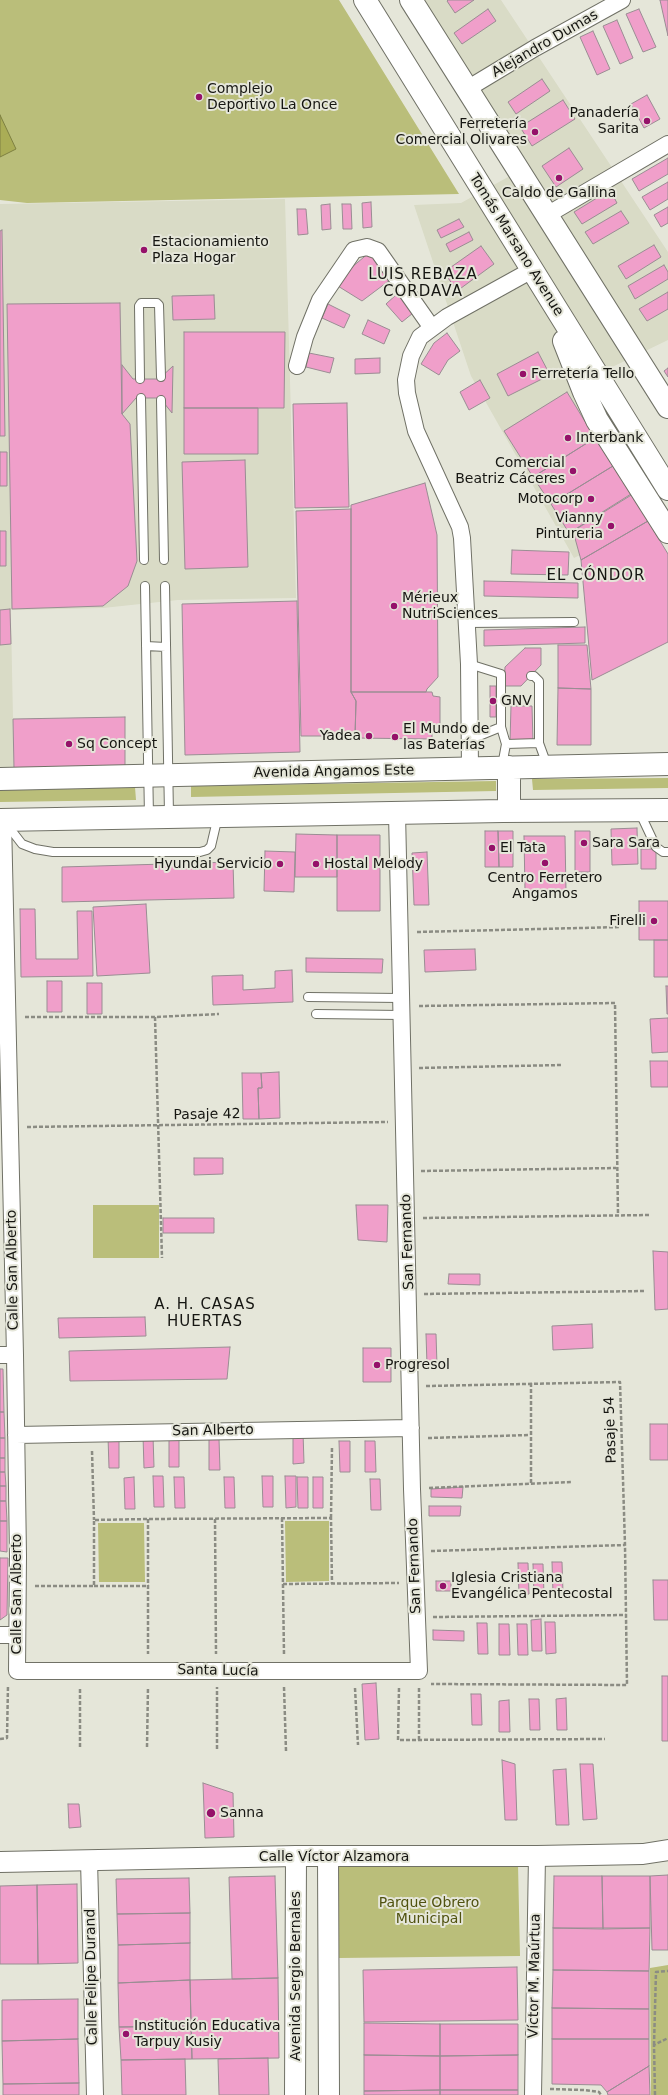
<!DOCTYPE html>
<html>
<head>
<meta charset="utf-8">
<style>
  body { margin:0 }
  canvas { display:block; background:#e5e6d9 }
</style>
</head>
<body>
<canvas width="668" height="2095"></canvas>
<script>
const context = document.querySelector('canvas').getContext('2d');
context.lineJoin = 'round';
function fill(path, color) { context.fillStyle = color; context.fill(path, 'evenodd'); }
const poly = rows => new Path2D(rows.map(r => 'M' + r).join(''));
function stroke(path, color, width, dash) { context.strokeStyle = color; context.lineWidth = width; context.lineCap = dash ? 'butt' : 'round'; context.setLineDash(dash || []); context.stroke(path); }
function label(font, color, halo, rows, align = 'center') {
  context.font = font + ' "DejaVu Sans",sans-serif'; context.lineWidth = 4; context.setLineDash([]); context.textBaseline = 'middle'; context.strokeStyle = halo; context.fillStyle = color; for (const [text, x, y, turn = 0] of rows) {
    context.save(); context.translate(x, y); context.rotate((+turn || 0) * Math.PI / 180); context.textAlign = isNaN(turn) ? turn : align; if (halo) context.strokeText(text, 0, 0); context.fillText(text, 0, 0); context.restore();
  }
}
fill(poly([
  [423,0,501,0,668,252,668,340,573,386,654,519,574,558,471,376,414,205,461,203,528,166],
  [285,199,296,598,178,600,103,608,11,610,9,519,14,769,0,769,0,204]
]), '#d9dbc6');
fill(poly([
  [0,0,339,0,459,194,27,203,0,200],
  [668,778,668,788,533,790,532,779],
  [496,781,496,791,191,797,191,786],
  [135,787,136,800,0,802,0,790],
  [93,1205,159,1205,159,1258,93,1258],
  [285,1521,329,1521,329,1581,286,1582],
  [98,1523,144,1523,145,1582,99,1582],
  [518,1864,520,1956,339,1958,338,1867],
  [668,1965,668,2095,651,2095,650,1968]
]), '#babe7a');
const water = poly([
  [0,115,16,149,0,157,0,115]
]);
fill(water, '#aaad56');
stroke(water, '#7e8042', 1);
const building = poly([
  [448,0,474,0,455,13,447,1,448,0],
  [660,0,668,0,668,36,660,0],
  [488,9,496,21,462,44,454,33,488,9],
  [639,9,656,47,643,52,626,14,639,9],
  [617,20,633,58,620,64,603,26,617,20],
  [593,31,610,69,597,75,580,37,593,31],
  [542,79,550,91,516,114,508,102,542,79],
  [647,95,660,119,644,128,631,104,647,95],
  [563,100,575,119,532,146,520,127,563,100],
  [569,148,583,169,556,187,542,166,569,148],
  [668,158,668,174,639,191,632,179,668,158],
  [668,182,668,199,650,210,642,197,668,182],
  [610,190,617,203,582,224,574,212,610,190],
  [371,202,372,227,363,228,362,203,371,202],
  [330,204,331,229,322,230,321,205,330,204],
  [342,204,351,204,352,229,343,229,342,204],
  [668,207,668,223,661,227,654,215,668,207],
  [297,209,306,209,308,234,298,235,297,209],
  [621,211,629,223,593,244,585,232,621,211],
  [459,219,464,227,441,238,437,230,459,219],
  [2,230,5,436,0,436,0,231,2,230],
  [469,232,473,240,450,252,446,244,469,232],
  [654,245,661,257,626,279,618,266,654,245],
  [481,246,494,264,457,291,444,272,481,246],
  [370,252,390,280,362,301,333,283,370,252],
  [664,265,668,272,668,279,635,299,628,286,664,265],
  [668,292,668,309,647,321,639,309,668,292],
  [397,294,413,313,402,322,386,304,397,294],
  [214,295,215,319,173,320,172,296,214,295],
  [120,303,122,414,130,424,137,561,128,586,103,606,12,609,7,304,120,303],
  [328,304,350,315,344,328,322,318,328,304],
  [368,320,390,330,384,344,362,334,368,320],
  [184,332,285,332,284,408,184,408,184,332],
  [447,333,460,351,448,360,439,375,421,364,434,343,447,333],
  [538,352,550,375,508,396,497,374,538,352],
  [309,353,334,358,330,373,306,367,309,353],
  [380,358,380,373,355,374,355,359,380,358],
  [122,365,133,379,159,379,173,366,172,413,160,398,136,398,122,414,122,365],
  [668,368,668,377,664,371,668,368],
  [480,380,490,398,469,410,460,392,480,380],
  [567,392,595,438,533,477,504,431,567,392],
  [347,403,349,507,295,508,293,404,347,403],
  [184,408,258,408,258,454,184,454,184,408],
  [595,438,613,466,551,504,533,477,595,438],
  [0,452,7,452,7,486,0,486,0,452],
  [245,460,248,567,185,569,182,462,245,460],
  [613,466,631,494,569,533,551,504,613,466],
  [425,483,437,535,438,677,427,689,426,692,351,692,351,505,425,483],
  [633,494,648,521,581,560,573,531,633,494],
  [351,509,351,692,356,701,355,736,301,736,296,511,351,509],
  [648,521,668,554,668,642,592,680,581,560,648,521],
  [0,531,6,531,6,566,0,566,0,531],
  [512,550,569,552,568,575,511,574,512,550],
  [484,581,578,583,578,598,484,596,484,581],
  [297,601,300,752,185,755,182,604,297,601],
  [10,609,11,644,0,645,0,610,10,609],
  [585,627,585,643,484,646,484,630,585,627],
  [558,645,587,645,591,689,558,688,558,645],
  [525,648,541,648,541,665,521,686,504,686,505,667,525,648],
  [490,686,496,686,496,717,490,717,490,686],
  [558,688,591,689,591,745,557,745,558,688],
  [351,692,432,692,433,696,440,697,440,727,432,727,432,739,355,738,356,701,351,692],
  [511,706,532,706,533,742,510,742,511,706],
  [125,717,125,769,14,769,13,719,125,717],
  [637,828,638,864,612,865,611,829,637,828],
  [485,831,498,831,499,867,485,867,485,831],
  [498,831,513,831,513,867,499,867,498,831],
  [575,831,590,831,590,872,575,872,575,831],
  [296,834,337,835,337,877,295,877,296,834],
  [337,835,380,835,380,911,337,911,337,835],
  [524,836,565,836,566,891,525,891,524,836],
  [641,849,656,849,656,869,641,869,641,849],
  [265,851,295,852,294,892,264,891,265,851],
  [427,852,429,905,414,905,412,853,427,852],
  [233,862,234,898,62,902,62,867,233,862],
  [639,901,668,901,668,940,639,940,639,901],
  [146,904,150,973,97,976,93,907,146,904],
  [20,909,35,909,36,959,78,959,77,911,92,911,93,976,21,977,20,909],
  [654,940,668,940,668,977,654,977,654,940],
  [475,949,476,970,425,972,424,950,475,949],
  [306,958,383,959,382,973,306,972,306,958],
  [292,970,293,1002,213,1005,212,976,243,975,243,990,275,988,275,971,292,970],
  [47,981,62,981,62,1012,47,1012,47,981],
  [87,983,102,983,102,1014,87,1014,87,983],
  [666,986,668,986,668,1014,667,1014,666,986],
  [668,1018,668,1052,652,1053,650,1019,668,1018],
  [650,1061,668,1061,668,1087,651,1087,650,1061],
  [279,1072,280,1118,259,1119,258,1088,262,1088,261,1073,279,1072],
  [242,1073,261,1073,262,1088,258,1088,259,1119,243,1119,242,1073],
  [194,1158,223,1158,223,1174,194,1175,194,1158],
  [356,1205,388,1205,387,1242,358,1240,356,1205],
  [163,1218,214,1218,214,1233,163,1233,163,1218],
  [653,1251,668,1252,668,1309,655,1310,653,1251],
  [449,1274,480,1274,480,1285,448,1284,449,1274],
  [145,1317,146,1336,59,1338,58,1318,145,1317],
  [592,1324,593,1348,553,1350,552,1326,592,1324],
  [426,1334,436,1334,437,1365,427,1365,426,1334],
  [230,1347,227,1379,70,1381,69,1351,230,1347],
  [363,1348,391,1348,391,1382,363,1382,363,1348],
  [0,1369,3,1369,4,1412,0,1412,0,1369],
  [0,1412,4,1412,5,1438,0,1438,0,1412],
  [650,1424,668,1424,668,1460,650,1460,650,1424],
  [293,1432,303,1432,304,1463,293,1464,293,1432],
  [119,1436,119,1468,109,1468,108,1437,119,1436],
  [143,1436,153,1436,154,1467,144,1468,143,1436],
  [179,1436,179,1467,169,1467,169,1437,179,1436],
  [0,1438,5,1438,5,1458,0,1458,0,1438],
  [209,1439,219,1439,220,1470,209,1470,209,1439],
  [339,1441,350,1441,350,1472,340,1472,339,1441],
  [365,1441,375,1441,376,1472,365,1472,365,1441],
  [0,1458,5,1458,5,1472,0,1472,0,1458],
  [0,1472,5,1472,6,1486,0,1486,0,1472],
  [153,1476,163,1476,164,1507,154,1507,153,1476],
  [262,1476,273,1476,273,1507,263,1507,262,1476],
  [285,1476,296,1476,296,1507,286,1508,285,1476],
  [134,1477,135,1509,125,1509,124,1478,134,1477],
  [174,1477,184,1477,185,1508,175,1508,174,1477],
  [224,1477,234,1477,235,1508,225,1508,224,1477],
  [297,1477,308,1477,308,1508,298,1508,297,1477],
  [313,1477,323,1477,323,1508,313,1508,313,1477],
  [370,1479,380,1479,381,1510,371,1510,370,1479],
  [0,1486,6,1486,6,1501,0,1501,0,1486],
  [463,1487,462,1498,431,1497,431,1489,463,1487],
  [0,1501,6,1501,7,1521,0,1521,0,1501],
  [429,1506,461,1506,460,1516,429,1516,429,1506],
  [0,1521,7,1521,7,1552,0,1551,0,1521],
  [0,1558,8,1558,7,1615,0,1620,0,1558],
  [552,1562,562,1562,563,1593,553,1593,552,1562],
  [518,1563,528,1563,529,1594,519,1595,518,1563],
  [533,1564,543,1564,544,1595,534,1595,533,1564],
  [653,1580,668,1580,668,1620,654,1620,653,1580],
  [436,1581,451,1581,451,1591,436,1591,436,1581],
  [541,1619,542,1651,532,1651,531,1620,541,1619],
  [545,1622,555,1622,556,1653,546,1654,545,1622],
  [477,1623,487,1623,488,1654,478,1654,477,1623],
  [499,1624,509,1624,510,1655,499,1655,499,1624],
  [517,1624,527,1624,528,1655,518,1655,517,1624],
  [433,1630,464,1631,464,1641,433,1640,433,1630],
  [662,1676,668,1676,668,1741,662,1741,662,1676],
  [376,1683,379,1739,365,1740,362,1684,376,1683],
  [471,1694,481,1694,482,1725,472,1725,471,1694],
  [566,1698,567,1730,557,1730,556,1699,566,1698],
  [529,1699,539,1699,540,1730,530,1730,529,1699],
  [509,1700,510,1732,499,1732,499,1701,509,1700],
  [502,1760,515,1764,517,1820,505,1820,502,1760],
  [580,1764,593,1764,597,1819,583,1820,580,1764],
  [566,1769,569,1825,556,1825,553,1770,566,1769],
  [203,1783,233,1793,234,1837,205,1838,203,1783],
  [68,1804,79,1804,81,1827,69,1828,68,1804],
  [668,1875,668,1950,652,1950,650,1876,668,1875],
  [275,1876,278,1978,232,1979,229,1877,275,1876],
  [554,1876,602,1876,603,1929,553,1928,554,1876],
  [602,1876,650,1876,650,1928,603,1929,602,1876],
  [189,1878,190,1913,117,1914,116,1879,189,1878],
  [77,1884,78,1963,38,1964,37,1885,77,1884],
  [37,1885,38,1964,0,1964,0,1886,37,1885],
  [190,1913,190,1943,118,1945,117,1914,190,1913],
  [553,1928,650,1928,649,1971,553,1970,553,1928],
  [190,1943,190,1980,118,1983,118,1945,190,1943],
  [517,1967,518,2020,364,2022,363,1970,517,1967],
  [553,1970,649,1971,649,2009,552,2008,553,1970],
  [278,1978,279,2058,192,2059,190,1980,278,1978],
  [190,1980,191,2026,119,2027,118,1983,190,1980],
  [78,1999,78,2039,2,2041,2,2000,78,1999],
  [552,2008,649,2009,649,2039,552,2039,552,2008],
  [364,2023,440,2024,440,2056,364,2055,364,2023],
  [440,2024,518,2024,518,2055,440,2056,440,2024],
  [191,2026,192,2059,121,2060,119,2027,191,2026],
  [78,2039,79,2083,3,2084,2,2041,78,2039],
  [552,2039,649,2039,649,2066,607,2092,601,2085,552,2084,552,2039],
  [364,2055,440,2056,440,2090,364,2091,364,2055],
  [518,2055,518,2090,440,2090,440,2056,518,2055],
  [268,2058,269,2095,219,2095,218,2059,268,2058],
  [185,2059,186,2095,122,2095,121,2060,185,2059],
  [649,2066,650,2095,608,2095,607,2092,649,2066],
  [79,2083,79,2095,3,2095,3,2084,79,2083],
  [440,2090,518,2090,518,2095,440,2095,440,2090],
  [440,2090,440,2095,364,2095,364,2091,440,2090]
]);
fill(building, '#f09fca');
stroke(building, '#9a8d93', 1);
const service = poly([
  [140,379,139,306,141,303,157,303,159,305,161,377],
  [141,398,144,560],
  [161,400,164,560],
  [145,586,149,817],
  [165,586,169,815],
  [467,623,574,622],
  [146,646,166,647],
  [469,664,501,674,501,727,469,740],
  [531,676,534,676,539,681,539,743],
  [501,727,506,744],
  [502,766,506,744,539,743,547,765],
  [639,811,656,847,663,852,668,852],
  [5,822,22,844,35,849,53,852,200,852,207,850,211,846,218,816],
  [308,997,401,998],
  [316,1014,402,1015]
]);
const minor = poly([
  [467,89,535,48,622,0],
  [547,215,668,144],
  [297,366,305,337,320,300,354,250,367,247,378,251,432,328],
  [470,769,469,664,462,538,460,527,416,431,407,393,406,380,411,356,420,337,447,317,532,270],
  [3,820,15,1355,18,1556,17,1671,419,1671,412,1489,397,813],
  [0,1355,15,1355],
  [16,1435,411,1428],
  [0,1635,17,1635],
  [89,1860,95,2095],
  [533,2095,537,1856]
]);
const tertiary = poly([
  [328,1856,329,2095],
  [0,1862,296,1856,537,1856,643,1854,668,1850],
  [295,2095,296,1856]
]);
const primary = poly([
  [365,0,668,489],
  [411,0,668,407],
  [564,341,584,392,597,420,668,532],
  [509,767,509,810],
  [0,779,668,764],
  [0,820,503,811,668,810]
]);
stroke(service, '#707166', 10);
stroke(minor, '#707166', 18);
stroke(tertiary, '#707166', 22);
stroke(primary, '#707166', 24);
stroke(poly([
  [417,932,621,927],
  [419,1006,615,1003,618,1215],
  [25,1017,155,1017,219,1014],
  [155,1017,162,1258],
  [419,1068,562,1065],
  [27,1127,388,1122],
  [421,1171,616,1168],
  [423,1218,650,1215],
  [424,1294,644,1291],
  [531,1383,531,1484],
  [426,1386,620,1382,625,1545,627,1685,431,1684],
  [428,1438,530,1435],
  [92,1451,94,1520],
  [429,1488,571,1482],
  [282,1518,284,1654],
  [331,1518,332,1447],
  [148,1519,148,1654],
  [215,1519,216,1654],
  [431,1551,625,1545],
  [283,1584,399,1583],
  [35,1586,94,1586,94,1520,148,1519,331,1518,332,1584],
  [94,1586,149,1586],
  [433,1617,626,1615],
  [284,1687,286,1751],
  [355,1688,358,1745],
  [399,1688,398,1740,605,1739],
  [0,1739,7,1738,8,1685],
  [419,1740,419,1688],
  [80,1747,80,1688],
  [147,1747,148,1687],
  [217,1749,217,1687],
  [654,2045,656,1972,668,1971],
  [550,2089,584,2090,599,2092,601,2095],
  [655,2095,654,2045,668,2038]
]), '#8b8c83', 2.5, [4, 2]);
stroke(service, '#fff', 8);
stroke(minor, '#fff', 16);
stroke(tertiary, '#fff', 20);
stroke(primary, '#fff', 22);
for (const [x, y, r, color] of [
  [199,97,4,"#951169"],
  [647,121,4,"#951169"],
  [535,132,4,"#951169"],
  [559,178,4,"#951169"],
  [144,250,4,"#951169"],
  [523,374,4,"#951169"],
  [568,438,4,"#951169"],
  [573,471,4,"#951169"],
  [591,499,4,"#951169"],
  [611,526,4,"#951169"],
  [394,606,4,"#951169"],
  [493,701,4,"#951169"],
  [369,736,4,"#951169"],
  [395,737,4,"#951169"],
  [69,744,4,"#951169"],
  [584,843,4,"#951169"],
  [492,848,4,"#951169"],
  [545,863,4,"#951169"],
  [280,864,4,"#951169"],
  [316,864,4,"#951169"],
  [654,921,4,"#951169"],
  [377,1365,4,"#951169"],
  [443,1586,4,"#951169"],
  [211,1813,5,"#951169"],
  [126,2034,4,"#951169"]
]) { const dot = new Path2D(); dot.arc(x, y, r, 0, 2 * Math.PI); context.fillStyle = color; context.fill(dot); stroke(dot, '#e5e6d9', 1.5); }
label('14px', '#161612', '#e5e6d9', [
  ["Alejandro Dumas",545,44,-30],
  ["Tomás Marsano Avenue",516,245,58],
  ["Avenida Angamos Este",334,772,-1],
  ["Pasaje 42",207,1115,-1],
  ["San Fernando",408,1242,-92],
  ["Calle San Alberto",13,1270,-91],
  ["Pasaje 54",611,1430,-92],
  ["San Alberto",213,1431,-1],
  ["San Fernando",415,1566,-92],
  ["Calle San Alberto",17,1594,-90],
  ["Santa Lucía",218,1671,1],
  ["Calle Víctor Alzamora",334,1857],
  ["Avenida Sergio Bernales",296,1976,-90],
  ["Víctor M. Maúrtua",535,1976,-89],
  ["Calle Felipe Durand",92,1977,-91]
]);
label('14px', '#161612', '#e5e6d9', [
  ["Complejo",207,89],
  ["Deportivo La Once",207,105],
  ["Panadería",639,113,"right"],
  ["Sarita",639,129,"right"],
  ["Ferretería",527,124,"right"],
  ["Comercial Olivares",527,140,"right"],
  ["Caldo de Gallina",559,193,"center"],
  ["Estacionamiento",152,242],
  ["Plaza Hogar",152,258],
  ["Ferretería Tello",531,374],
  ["Interbank",576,438],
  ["Comercial",565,463,"right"],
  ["Beatriz Cáceres",565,479,"right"],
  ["Motocorp",583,499,"right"],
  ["Vianny",603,518,"right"],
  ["Pintureria",603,534,"right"],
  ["Mérieux",402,598],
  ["NutriSciences",402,614],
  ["GNV",501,701],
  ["El Mundo de",403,729],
  ["las Baterías",403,745],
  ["Yadea",361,736,"right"],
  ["Sq Concept",77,744],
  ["Sara Sara",592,843],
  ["El Tata",500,848],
  ["Hyundai Servicio",272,864,"right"],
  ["Hostal Melody",324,864],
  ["Centro Ferretero",545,878,"center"],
  ["Angamos",545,894,"center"],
  ["Firelli",646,921,"right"],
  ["Progresol",385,1365],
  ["Iglesia Cristiana",451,1578],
  ["Evangélica Pentecostal",451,1594],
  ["Sanna",220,1813],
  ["Institución Educativa",134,2026],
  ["Tarpuy Kusiy",134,2042]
], 'left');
label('14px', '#505210', '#e5e6d9', [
  ["Parque Obrero",429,1903],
  ["Municipal",429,1919]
]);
context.letterSpacing = '1px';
label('15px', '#161612', '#e5e6d9', [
  ["LUIS REBAZA",423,275],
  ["CORDAVA",423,292],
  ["EL CÓNDOR",596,576],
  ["A. H. CASAS",205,1305],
  ["HUERTAS",205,1322]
]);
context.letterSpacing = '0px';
</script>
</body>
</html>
